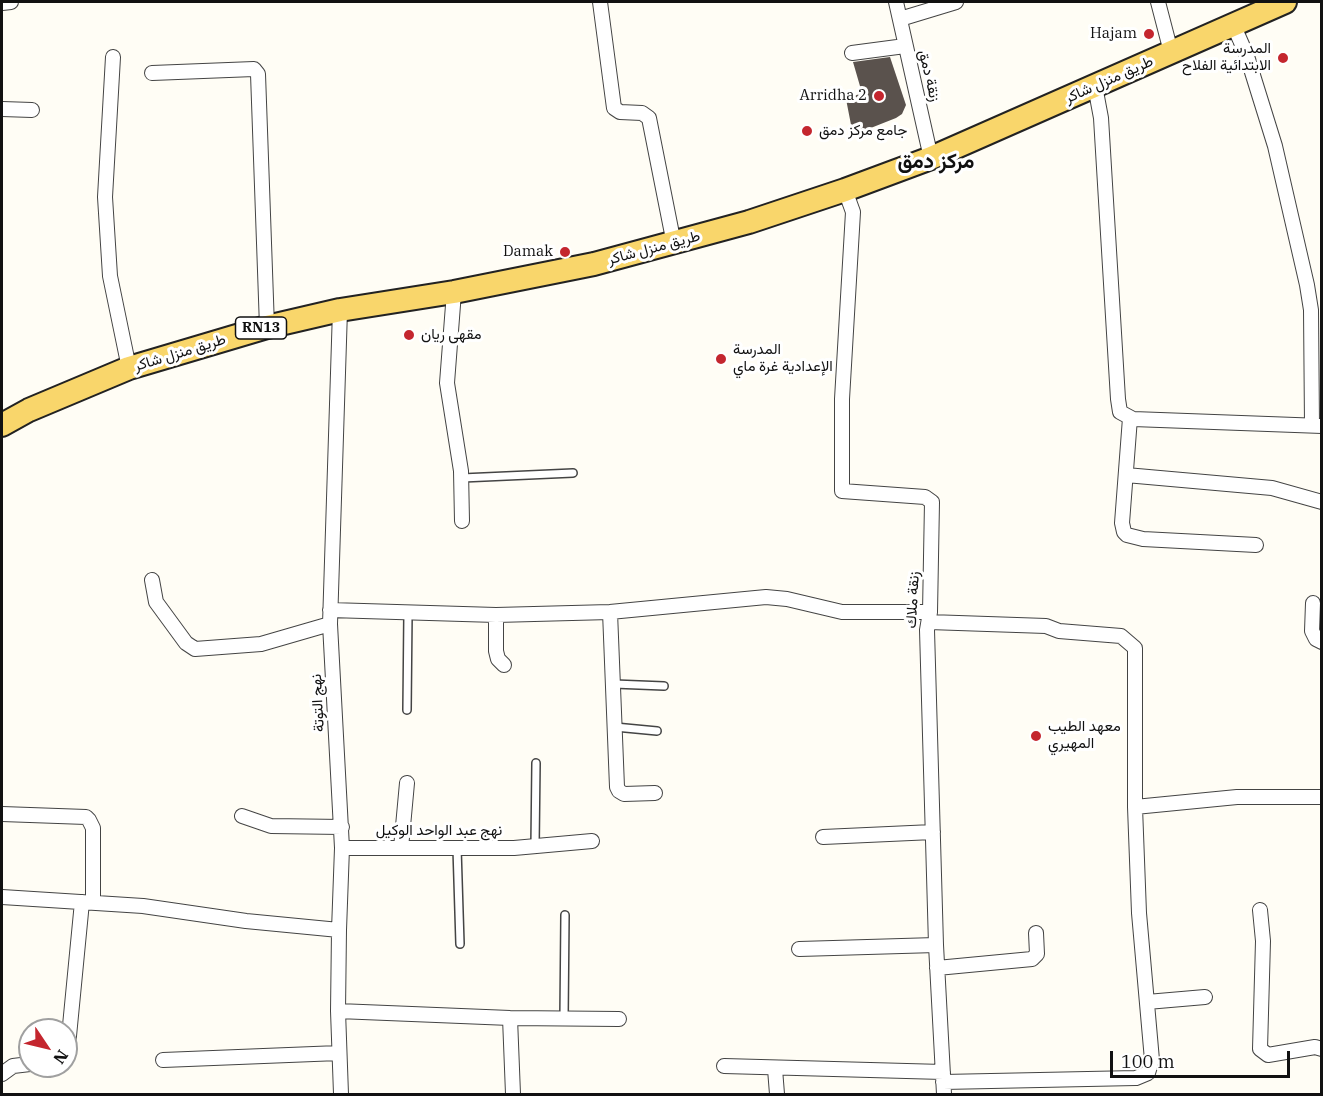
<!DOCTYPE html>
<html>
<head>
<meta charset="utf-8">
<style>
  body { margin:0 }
  #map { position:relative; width:1323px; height:1096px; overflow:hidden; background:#fffdf5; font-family:"IBM Plex Serif",serif }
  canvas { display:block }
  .frame { position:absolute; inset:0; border:3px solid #111; pointer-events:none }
  .north { position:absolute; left:18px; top:1018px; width:60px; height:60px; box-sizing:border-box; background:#fff; border:2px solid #a0a0a0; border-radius:50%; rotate:125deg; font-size:16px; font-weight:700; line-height:24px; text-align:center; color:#111 }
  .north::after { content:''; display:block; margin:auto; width:21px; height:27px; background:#c4262e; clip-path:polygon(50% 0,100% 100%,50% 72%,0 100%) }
  .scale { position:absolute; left:1110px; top:1051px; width:180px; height:27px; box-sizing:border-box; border:3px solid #111; border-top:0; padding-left:8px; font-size:18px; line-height:21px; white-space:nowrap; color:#111; -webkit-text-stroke:4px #fff; paint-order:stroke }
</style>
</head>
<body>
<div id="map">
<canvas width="1323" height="1096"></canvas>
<div class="frame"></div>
<div class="north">N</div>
<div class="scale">100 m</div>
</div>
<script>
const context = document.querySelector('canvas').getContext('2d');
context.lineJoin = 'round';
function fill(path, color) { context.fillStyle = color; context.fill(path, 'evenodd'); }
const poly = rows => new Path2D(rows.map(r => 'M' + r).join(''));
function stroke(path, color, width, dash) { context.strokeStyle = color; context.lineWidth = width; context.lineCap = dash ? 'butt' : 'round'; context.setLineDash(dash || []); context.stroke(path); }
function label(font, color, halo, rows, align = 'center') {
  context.font = font + ' "IBM Plex Serif",Vazirmatn,serif'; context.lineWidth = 6; context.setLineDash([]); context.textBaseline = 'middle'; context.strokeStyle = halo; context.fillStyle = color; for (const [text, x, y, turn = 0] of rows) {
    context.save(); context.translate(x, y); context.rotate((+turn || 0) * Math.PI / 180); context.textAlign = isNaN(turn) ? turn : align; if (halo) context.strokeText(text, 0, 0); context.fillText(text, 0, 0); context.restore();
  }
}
fill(poly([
  [890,57,906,105,902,114,896,118,853,135,846,99,862,93,853,62]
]), '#5a524d');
const lane = poly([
  [462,478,573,473],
  [614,684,664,686],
  [407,710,408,613],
  [615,727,657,731],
  [535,846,536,763],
  [457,848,460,944],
  [564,1018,565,915]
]);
const street = poly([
  [600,2,614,108,620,112,642,113,649,118,674,244],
  [896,2,931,158],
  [1158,2,1171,52],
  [2,3,11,2],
  [900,19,956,2],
  [1233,24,1247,56,1275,146,1307,285,1311,310,1312,425],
  [852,53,905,46],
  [113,57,105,197,110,276,129,368],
  [152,73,254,69,258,74,267,327],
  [1095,86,1101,118,1118,399,1120,412,1133,419,1322,426],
  [2,109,32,110],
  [845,190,853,212,842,399,842,491,925,497,932,502,930,612,927,630,936,945,944,1094],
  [454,292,447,383,461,471,462,521],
  [340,310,330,624,342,848,339,930,338,1011,341,1094],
  [1130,418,1122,523,1124,532,1127,535,1143,539,1256,545],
  [1126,475,1272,488,1322,502],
  [152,580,156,602,186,643,195,649,261,644,330,624],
  [1313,603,1312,631,1316,639,1322,642],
  [330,610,496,615,610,612,766,597,787,599,842,612,930,612],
  [610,612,617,787,619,791,624,794,655,793],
  [496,615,496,651,498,659,504,665],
  [929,622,1046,626,1059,631,1121,636,1135,648,1135,807,1139,913,1152,1060,1148,1073,1136,1078,943,1082],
  [1135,807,1237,797,1322,797],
  [2,814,86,817,89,820,93,828,93,902],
  [242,816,271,826,342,827],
  [823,837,933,832],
  [342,848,514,848,592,841],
  [401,848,407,783],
  [2,897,143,906,246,921,339,930],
  [1260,910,1263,941,1260,1049,1268,1055,1315,1047,1322,1049],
  [799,949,936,945],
  [937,968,1032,959,1037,954,1036,933],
  [1147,1002,1205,997],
  [338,1011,510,1018,619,1019],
  [510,1018,513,1094],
  [66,1052,69,1036,82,902],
  [163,1060,339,1053],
  [724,1066,943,1072],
  [775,1069,777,1094],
  [2,1074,13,1066,30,1064]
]);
const primary = poly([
  [2,425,29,410,129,368,267,327,340,310,454,292,594,264,749,222,845,190,931,158,1285,2]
]);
stroke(lane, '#444', 10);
stroke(street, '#444', 16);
stroke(primary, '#222', 26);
stroke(lane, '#fff', 7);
stroke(street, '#fff', 14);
stroke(primary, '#f9d66b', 22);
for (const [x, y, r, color] of [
  [1149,34,6,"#c4262e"],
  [1283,58,6,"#c4262e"],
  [879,96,6,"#c4262e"],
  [807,131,6,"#c4262e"],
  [565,252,6,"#c4262e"],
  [409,335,6,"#c4262e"],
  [721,359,6,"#c4262e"],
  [1036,736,6,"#c4262e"]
]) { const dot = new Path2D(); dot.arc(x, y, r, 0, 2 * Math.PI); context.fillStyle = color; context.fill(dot); stroke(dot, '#fff', 2); }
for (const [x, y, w] of [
  [261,328,51]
]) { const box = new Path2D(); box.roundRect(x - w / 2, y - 11, w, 22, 4.5); context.fillStyle = '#fff'; context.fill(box); stroke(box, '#111', 1.5); }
label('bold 14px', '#111', null, [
  ["RN13",261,328]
]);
label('15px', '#111', '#fff', [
  ["Hajam",1137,34],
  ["المدرسة",1271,49],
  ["الابتدائية الفلاح",1271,66],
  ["Arridha 2",867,96],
  ["جامع مركز دمق",819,131,"left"],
  ["Damak",553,252],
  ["مقهى ريان",421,335,"left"],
  ["المدرسة",733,350,"left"],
  ["الإعدادية غرة ماي",733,367,"left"],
  ["معهد الطيب",1048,727,"left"],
  ["المهيري",1048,744,"left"]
], 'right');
label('15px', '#111', '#fff', [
  ["زنقة دمق",929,76,77],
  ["طريق منزل شاكر",1109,80,-24],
  ["طريق منزل شاكر",654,248,-15],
  ["طريق منزل شاكر",180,353,-17],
  ["زنقة ملاك",913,600,-87],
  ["نهج التوتة",318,703,-93],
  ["نهج عبد الواحد الوكيل",439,831]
]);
label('bold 21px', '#111', '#fff', [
  ["مركز دمق",936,162]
]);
</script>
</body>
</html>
